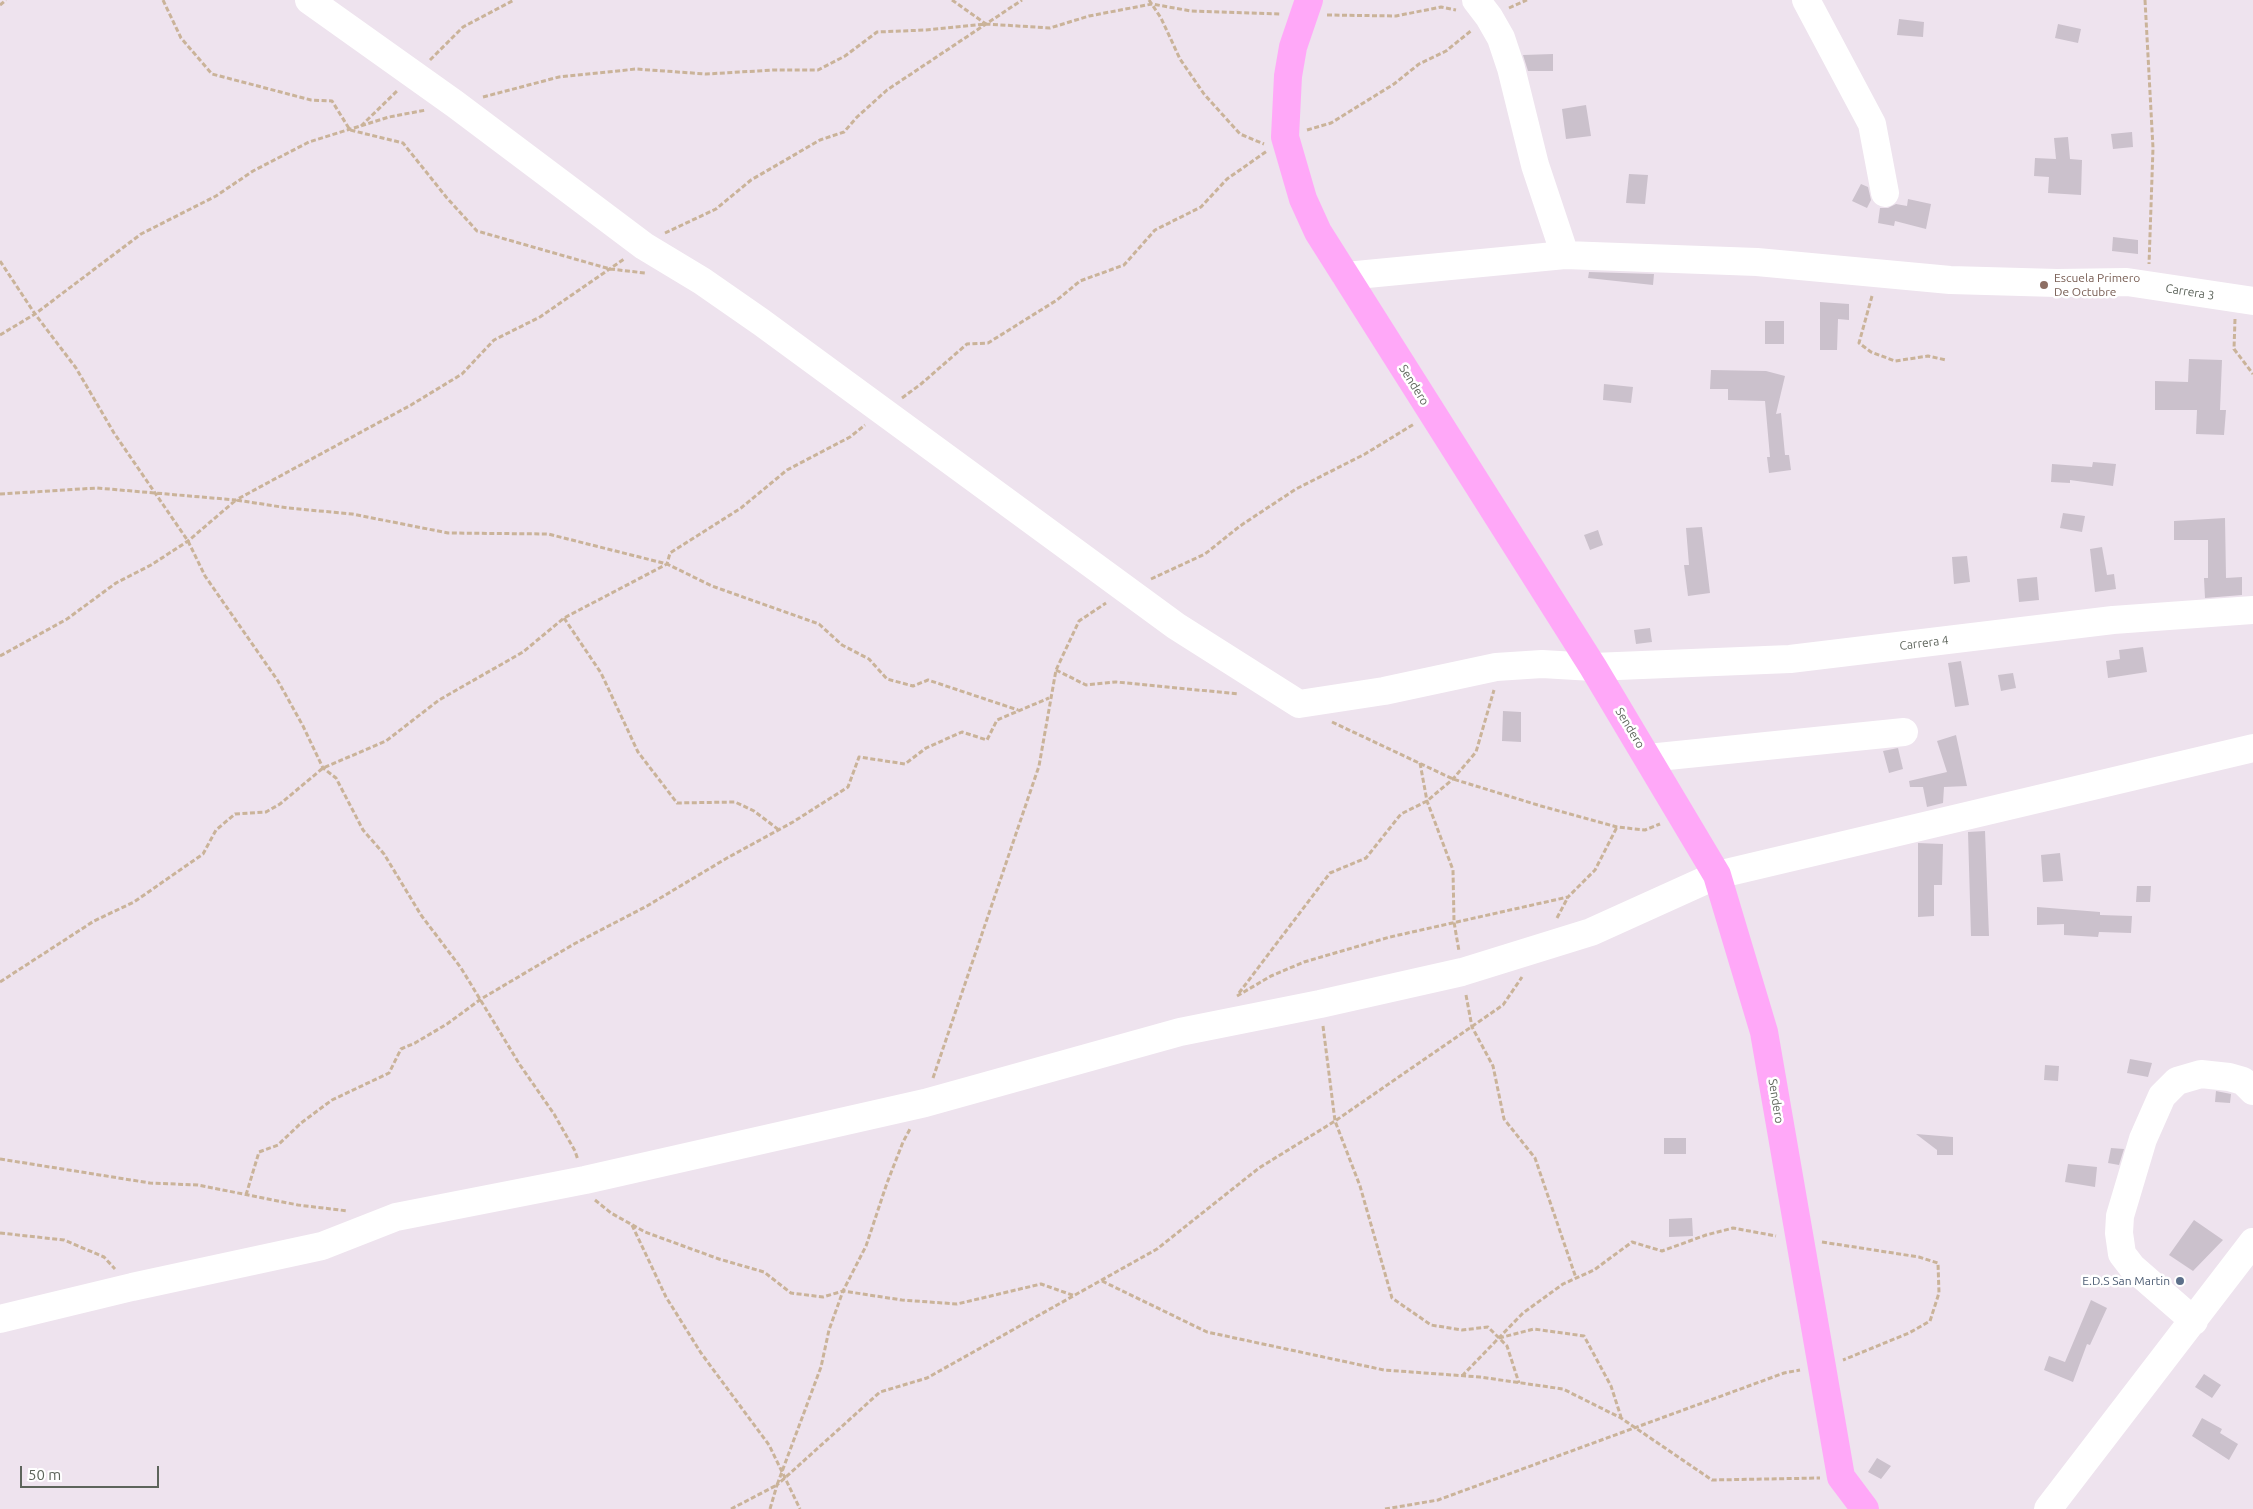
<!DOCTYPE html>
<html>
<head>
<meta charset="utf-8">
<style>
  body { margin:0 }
  #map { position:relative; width:2253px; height:1509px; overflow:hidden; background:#eee3ee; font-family:Ubuntu,sans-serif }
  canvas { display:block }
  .scale { position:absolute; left:20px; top:1466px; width:139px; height:22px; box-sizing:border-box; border:2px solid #5d645b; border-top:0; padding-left:6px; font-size:15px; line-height:18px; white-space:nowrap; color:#5d645b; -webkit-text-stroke:4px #fff; paint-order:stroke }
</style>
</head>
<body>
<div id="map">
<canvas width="2253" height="1509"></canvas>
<div class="scale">50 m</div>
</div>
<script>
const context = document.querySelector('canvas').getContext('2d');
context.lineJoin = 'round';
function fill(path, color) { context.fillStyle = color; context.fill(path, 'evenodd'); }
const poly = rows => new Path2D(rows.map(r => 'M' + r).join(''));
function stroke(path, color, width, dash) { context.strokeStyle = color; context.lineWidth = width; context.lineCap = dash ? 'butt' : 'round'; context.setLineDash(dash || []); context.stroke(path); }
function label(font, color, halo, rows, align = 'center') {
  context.font = font + ' Ubuntu,sans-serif'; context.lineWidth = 5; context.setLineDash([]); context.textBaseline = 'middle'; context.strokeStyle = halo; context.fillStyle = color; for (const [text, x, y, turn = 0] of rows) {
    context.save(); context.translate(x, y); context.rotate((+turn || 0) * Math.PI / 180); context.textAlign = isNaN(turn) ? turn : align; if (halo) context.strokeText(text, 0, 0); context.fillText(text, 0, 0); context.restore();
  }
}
fill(poly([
  [1899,19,1924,22,1923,37,1897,35],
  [2058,24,2081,29,2078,43,2055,38],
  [1553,54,1553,71,1528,71,1523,55],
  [1586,105,1591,136,1566,139,1562,109],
  [2132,132,2133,147,2113,149,2111,134],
  [2068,137,2070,159,2082,160,2081,195,2048,193,2049,177,2034,176,2035,158,2056,159,2054,138],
  [1629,174,1648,175,1645,204,1626,203],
  [1861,184,1868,187,1871,200,1867,208,1852,201],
  [1908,199,1931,204,1926,229,1895,221,1894,226,1878,223,1880,208,1888,208,1896,204,1907,206],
  [2113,237,2138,240,2138,254,2112,251],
  [1589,272,1654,274,1653,285,1588,278],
  [1820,302,1849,304,1849,320,1838,319,1837,350,1820,350],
  [1765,321,1784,321,1784,344,1765,344],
  [2189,359,2222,360,2220,410,2226,410,2224,435,2196,434,2197,410,2155,410,2155,381,2188,382],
  [1711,370,1766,371,1785,376,1776,414,1781,413,1785,455,1789,455,1791,470,1769,473,1767,457,1770,457,1765,401,1728,400,1728,389,1710,389],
  [1604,384,1633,387,1631,403,1603,400],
  [2093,462,2116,464,2113,486,2070,480,2070,483,2051,482,2052,464,2092,467],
  [2063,513,2085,516,2082,532,2060,528],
  [2225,518,2226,578,2242,577,2242,595,2205,598,2204,578,2208,578,2208,540,2174,540,2174,521],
  [1702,527,1710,593,1688,596,1684,565,1689,565,1686,528],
  [1598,530,1603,545,1590,550,1584,535],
  [2102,547,2107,575,2114,574,2116,589,2095,592,2090,549],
  [1967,556,1970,582,1954,584,1952,557],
  [2037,577,2039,600,2019,602,2017,579],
  [1650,628,1652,642,1636,644,1634,630],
  [2143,647,2147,672,2108,678,2106,661,2120,659,2119,650],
  [1961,661,1969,705,1955,707,1948,663],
  [2013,673,2016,688,2001,691,1998,675],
  [1503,711,1521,712,1521,742,1502,741],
  [1956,735,1967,786,1944,787,1943,803,1927,807,1923,787,1910,787,1909,781,1947,772,1937,741],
  [1898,748,1903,769,1889,773,1883,751],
  [1985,831,1989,936,1971,936,1968,832],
  [1918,843,1943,844,1942,885,1934,885,1934,916,1918,917],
  [2060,853,2063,881,2043,882,2041,855],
  [2137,886,2151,886,2150,902,2136,902],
  [2037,907,2100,912,2100,915,2132,916,2131,933,2099,932,2098,937,2064,935,2064,924,2037,925],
  [2130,1059,2152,1063,2148,1077,2127,1073],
  [2045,1065,2059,1066,2058,1081,2044,1080],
  [2216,1091,2231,1094,2230,1103,2215,1102],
  [1916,1134,1953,1137,1953,1155,1937,1155,1937,1150],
  [1664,1138,1686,1138,1686,1154,1664,1154],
  [2111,1148,2124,1149,2119,1165,2108,1163],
  [2068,1164,2097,1167,2095,1187,2065,1182],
  [1692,1218,1693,1236,1669,1237,1669,1219],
  [2194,1220,2223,1240,2193,1271,2169,1255],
  [2091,1300,2107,1308,2090,1345,2087,1344,2073,1382,2044,1370,2049,1356,2065,1362],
  [2204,1374,2221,1385,2212,1398,2195,1387],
  [2202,1418,2222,1429,2220,1433,2238,1444,2229,1460,2192,1436],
  [1877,1458,1891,1466,1881,1479,1868,1472]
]), '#cbc1cc');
stroke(poly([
  [163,0,181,38,212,74,311,100,332,101,350,130,403,143,447,198,477,231,610,269,645,273],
  [952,0,986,24],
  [1149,0,1161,18,1180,59,1204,94,1240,134,1264,144],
  [2145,0,2153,148,2149,264],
  [0,5,6,0],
  [1509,8,1527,0],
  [1327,15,1396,16,1441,7,1456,10],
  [430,60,463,27,514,0],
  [483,97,559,77,636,69,706,74,774,70,818,70,845,56,877,32,926,30,986,24,1050,28,1089,16,1152,4,1191,11,1280,14],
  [361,126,398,90],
  [1307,130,1331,123,1394,84,1419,64,1446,51,1472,30],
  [665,233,716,209,751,180,820,140,844,132,857,117,887,90,1022,0],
  [0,261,35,314,76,368,114,433,188,541,205,576,278,681,303,726,323,768,336,778,363,830,384,854,421,915,461,968,520,1065,554,1114,575,1151,578,1160],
  [1872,296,1859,343,1871,352,1895,361,1928,356,1946,360],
  [2235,319,2234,349,2253,374],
  [0,335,35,314,141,234,216,196,253,171,309,142,389,117,426,110],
  [902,398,921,384,967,344,988,343,1057,300,1080,281,1124,265,1155,230,1201,207,1227,179,1267,151],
  [0,494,97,488,236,500,411,405,462,374,494,340,540,317,624,259],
  [1151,579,1205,554,1240,526,1296,489,1365,454,1414,424],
  [564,618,601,673,638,752,677,803,735,802,754,811,779,830],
  [0,656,67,619,116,583,151,565,188,541,236,500,288,508,352,514,448,533,548,534,667,564,712,586,819,624,842,645,869,659,887,679,913,686,928,680,1018,710],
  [1056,670,1086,685,1116,682,1239,694],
  [1332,722,1453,779,1541,806,1617,827,1645,830,1660,824],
  [1420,763,1427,801,1453,870,1454,922,1459,951],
  [1557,918,1568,897],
  [0,982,94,921,134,902,203,854,216,830,235,814,266,812,280,804,323,768,386,741,439,700,523,652,564,618,667,564,670,553,741,508,787,470,850,437,865,425],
  [1239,993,1330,873,1366,858,1401,814,1427,801,1453,779,1476,752,1494,690],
  [1466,995,1472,1027,1493,1066,1504,1119,1535,1158,1576,1278],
  [1237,996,1271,976,1304,962,1390,937,1568,897,1595,870,1617,827],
  [1323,1026,1335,1121,1360,1186,1392,1298,1431,1325,1462,1330,1488,1327,1507,1346,1519,1383],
  [933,1078,1039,766,1056,670,1079,621,1106,603],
  [0,1159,150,1183,198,1185,298,1205,348,1211],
  [246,1195,259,1152,278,1145,301,1123,332,1100,389,1073,401,1049,415,1043,447,1024,481,999,574,944,647,906,727,858,793,822,848,787,859,757,905,764,926,748,962,732,987,740,997,720,1049,698],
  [595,1200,611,1213,645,1232,719,1259,764,1272,791,1293,823,1297,843,1291,902,1300,957,1304,1041,1284,1075,1296],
  [632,1225,666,1297,701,1353,769,1445,800,1509],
  [0,1233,64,1240,104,1257,115,1269],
  [1822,1242,1919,1257,1938,1263,1939,1293,1930,1321,1909,1333,1843,1360],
  [1102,1281,1207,1332,1384,1370,1480,1377,1563,1389,1621,1418,1712,1480,1820,1478],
  [1499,1338,1534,1329,1584,1336,1611,1386,1621,1417],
  [1462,1376,1523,1313,1563,1284,1594,1270,1632,1242,1662,1251,1706,1235,1733,1228,1776,1236],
  [731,1509,777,1485,821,1367,829,1330,843,1291,866,1246,887,1183,903,1142,910,1129],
  [770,1509,777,1485,880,1392,927,1378,1157,1249,1259,1168,1335,1121,1503,1005,1522,977],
  [1385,1509,1438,1500,1784,1373,1800,1370]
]), '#cab399', 3, [5, 2.5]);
stroke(poly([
  [309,0,455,104,644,246,702,281,761,322,1176,626,1299,704,1384,691,1496,667,1542,664,1593,667,1790,659,2113,620,2253,610],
  [1476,0,1489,17,1501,38,1511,68,1535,165,1565,255],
  [1806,0,1872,124,1885,193],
  [1346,276,1565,255,1757,262,1950,280,2057,283,2127,282,2253,301],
  [1648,758,1904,732],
  [0,1319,132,1287,322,1246,396,1217,585,1180,925,1103,1180,1032,1320,1004,1462,972,1591,932,1717,875,2253,748],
  [2194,1321,2132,1267,2122,1254,2119,1233,2120,1216,2143,1139,2162,1096,2177,1081,2201,1074,2229,1077,2243,1081,2253,1091],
  [2048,1509,2253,1242]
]), '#fff', 28);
stroke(poly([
  [1309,0,1293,47,1288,76,1285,137,1303,199,1318,232,1593,667,1717,875,1764,1032,1841,1477,1865,1509]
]), '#ffa8f8', 28);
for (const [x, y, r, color] of [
  [2044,285,5,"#8d6e63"],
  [2180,1281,5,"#5c6f8a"]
]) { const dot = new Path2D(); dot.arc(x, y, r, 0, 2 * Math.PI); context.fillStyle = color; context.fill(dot); stroke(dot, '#fff', 2); }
label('12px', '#785e54', '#fff', [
  ["Escuela Primero",2054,278],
  ["De Octubre",2054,292]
], 'left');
label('12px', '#5d645b', '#fff', [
  ["Carrera 3",2190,292,9],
  ["Sendero",1414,385,58],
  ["Carrera 4",1924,643,-7],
  ["Sendero",1630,728,59],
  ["Sendero",1776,1101,81]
]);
label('12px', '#4e5e75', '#fff', [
  ["E.D.S San Martin",2170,1281]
], 'right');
</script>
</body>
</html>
